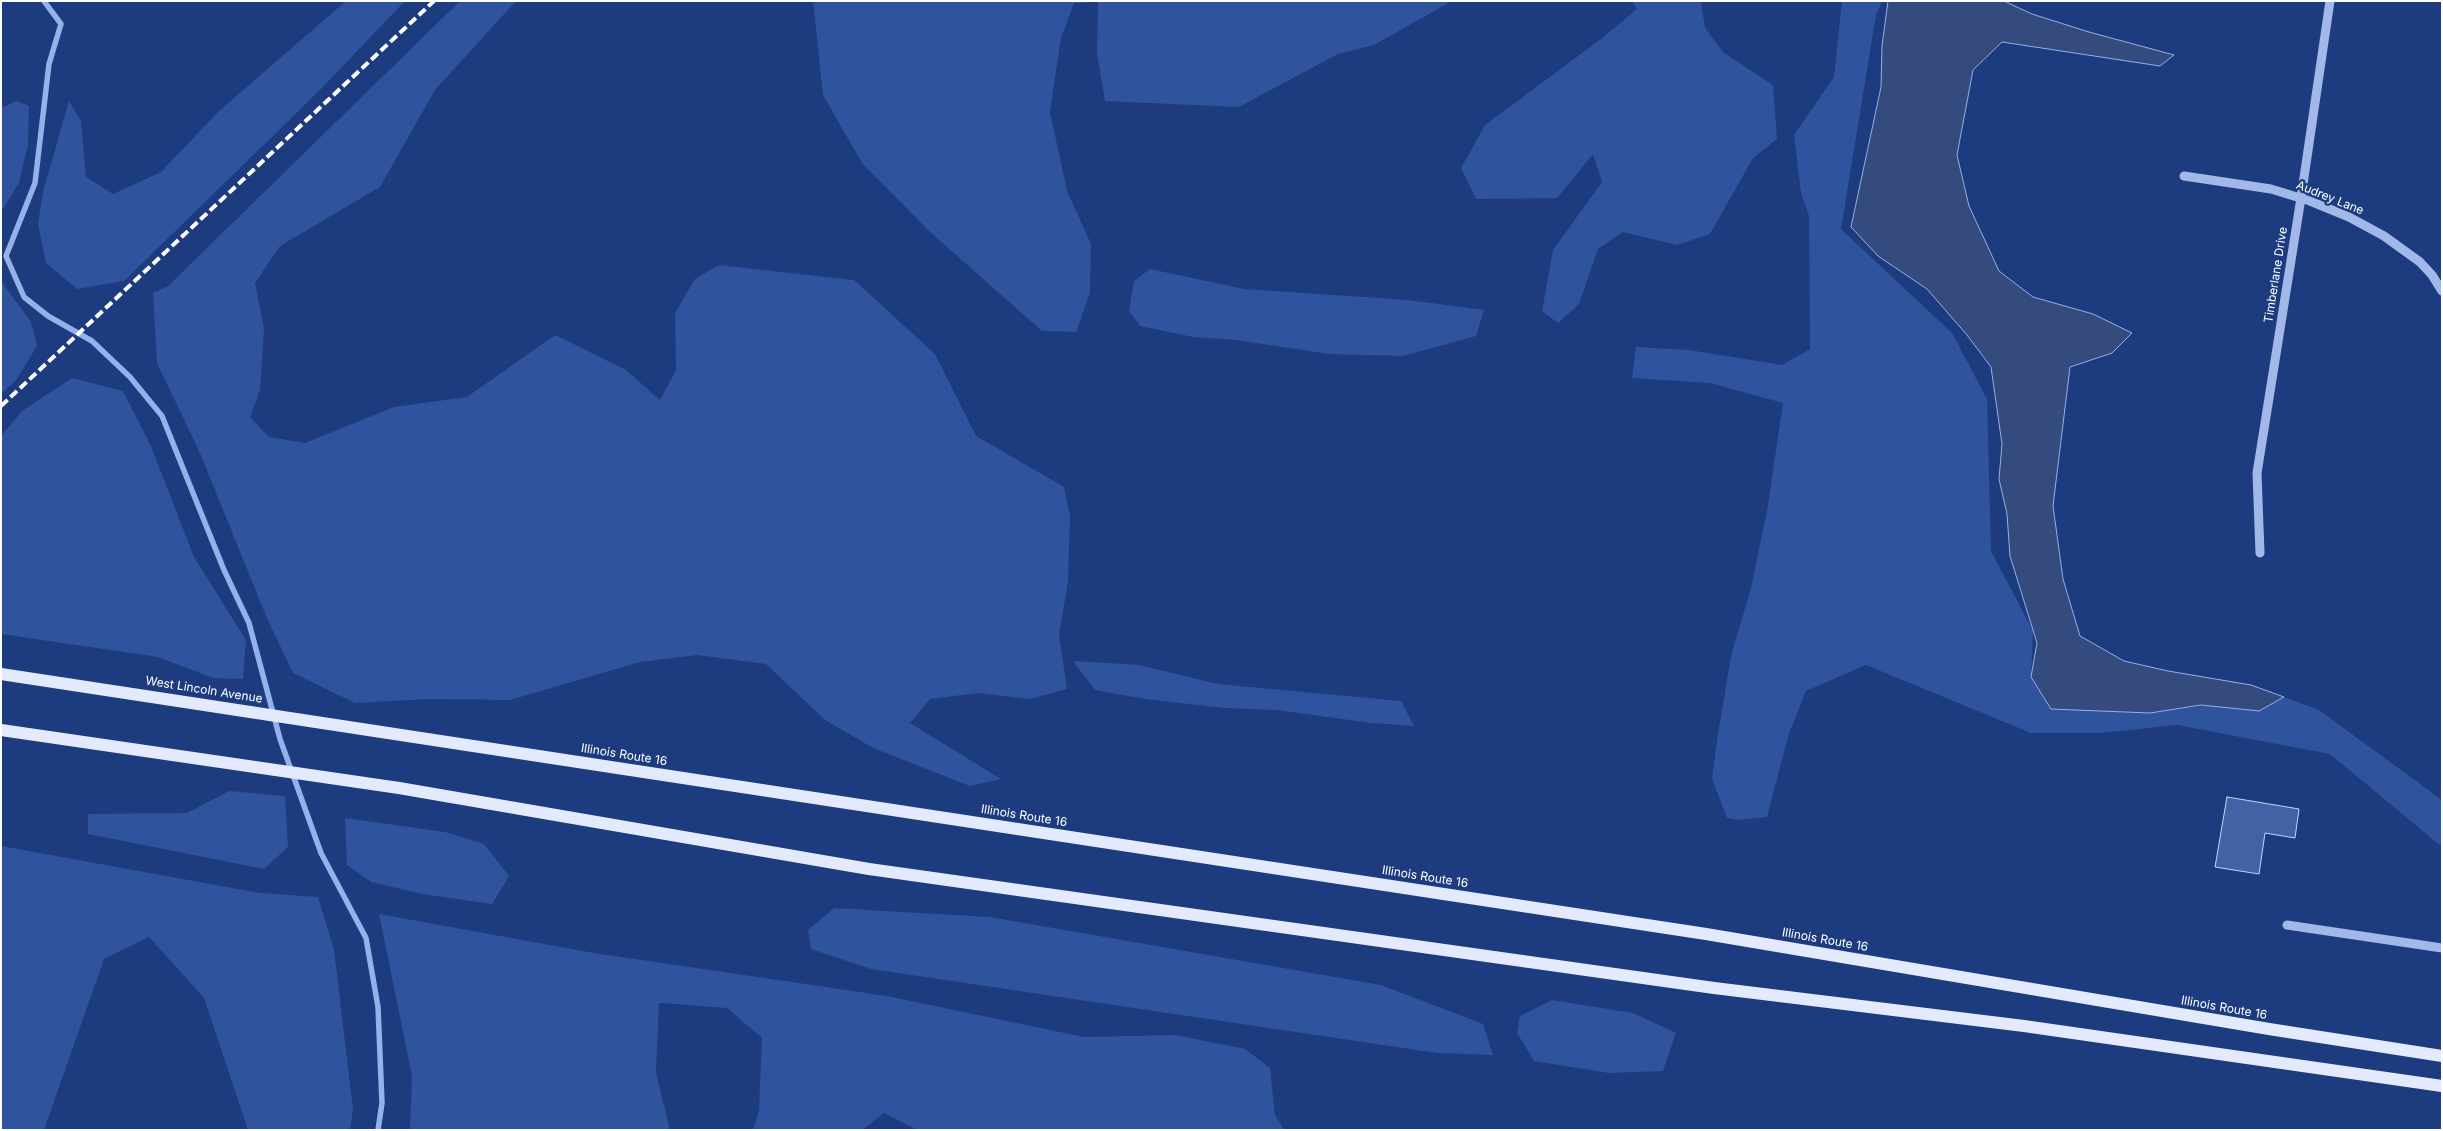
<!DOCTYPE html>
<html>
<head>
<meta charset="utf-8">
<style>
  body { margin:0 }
  #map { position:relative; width:2443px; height:1131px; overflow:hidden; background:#1d3b7f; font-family:Inter,sans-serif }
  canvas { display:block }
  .frame { position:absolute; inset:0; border:2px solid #fff; pointer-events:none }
</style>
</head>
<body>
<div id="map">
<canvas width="2443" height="1131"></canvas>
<div class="frame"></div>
</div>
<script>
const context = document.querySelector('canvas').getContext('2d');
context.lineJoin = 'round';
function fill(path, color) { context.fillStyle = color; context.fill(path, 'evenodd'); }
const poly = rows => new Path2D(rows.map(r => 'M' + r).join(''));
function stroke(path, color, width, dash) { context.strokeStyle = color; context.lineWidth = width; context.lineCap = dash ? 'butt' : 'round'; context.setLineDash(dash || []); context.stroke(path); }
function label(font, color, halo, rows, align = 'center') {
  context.font = font + ' Inter,sans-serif'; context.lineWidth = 4.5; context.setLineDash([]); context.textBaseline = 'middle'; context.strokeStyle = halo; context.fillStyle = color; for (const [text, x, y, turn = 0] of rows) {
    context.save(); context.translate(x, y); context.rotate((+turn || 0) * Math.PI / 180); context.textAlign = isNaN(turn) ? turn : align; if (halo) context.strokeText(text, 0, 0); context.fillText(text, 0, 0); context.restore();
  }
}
fill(poly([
  [346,1,405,1,319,91,124,281,77,289,46,263,38,224,43,192,69,101,81,121,86,177,113,194,161,172,219,111],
  [460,1,516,1,435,90,380,187,280,246,255,283,264,329,260,390,250,417,269,437,305,443,394,407,467,397,555,335,626,370,660,400,676,370,675,313,695,279,719,265,854,280,935,354,976,436,1064,487,1070,516,1068,582,1059,635,1067,689,1030,699,979,693,930,699,910,723,1001,779,970,786,873,748,825,720,766,664,697,655,640,662,510,700,428,699,355,703,293,673,266,616,200,453,157,363,153,293,168,286],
  [813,1,1452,1,1374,45,1338,54,1239,107,1105,101,1097,53,1098,2,1074,3,1061,38,1050,112,1067,191,1091,244,1090,293,1076,332,1042,331,930,232,862,163,823,95],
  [1632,1,1701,1,1705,28,1724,53,1773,85,1777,139,1753,158,1710,234,1677,245,1623,232,1598,249,1579,304,1558,323,1542,311,1553,250,1602,182,1593,154,1557,198,1476,199,1461,168,1485,125,1601,39,1637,9],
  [1842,1,1882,1,1876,15,1841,229,1952,333,1987,399,1991,551,2033,631,2031,677,2051,708,2150,713,2207,705,2259,711,2284,697,2319,710,2442,800,2442,847,2330,754,2177,725,2101,733,2031,733,1866,665,1806,691,1789,733,1767,817,1738,820,1727,818,1712,779,1717,740,1731,656,1751,588,1767,511,1783,403,1710,383,1632,378,1636,347,1689,350,1782,365,1810,349,1809,216,1801,193,1794,135,1834,77],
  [17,101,29,106,28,144,19,183,1,212,1,108],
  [1150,269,1244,289,1408,300,1484,310,1476,336,1403,356,1329,354,1236,340,1193,337,1140,326,1129,311,1134,281],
  [1,281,31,322,37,346,17,379,1,394],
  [72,378,123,391,151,446,194,557,246,640,243,679,213,678,158,657,1,634,1,436,22,411],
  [1073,661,1139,665,1218,684,1401,701,1414,726,1371,723,1277,710,1225,708,1145,699,1095,690],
  [229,791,285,796,288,847,264,869,88,834,88,814,187,813],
  [345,818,445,832,484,844,509,876,492,904,422,894,371,882,347,865],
  [1,846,260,893,318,897,334,950,353,1109,350,1130,248,1130,204,998,149,937,104,959,44,1130,1,1130],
  [834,908,990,917,1381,985,1483,1024,1493,1055,1437,1053,871,969,811,949,808,930],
  [379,914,594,953,887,996,1084,1037,1175,1035,1245,1049,1270,1068,1275,1115,1284,1130,917,1130,884,1113,862,1130,753,1130,759,1110,762,1038,727,1008,659,1003,656,1073,670,1130,410,1130,412,1076],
  [1552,1000,1633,1013,1676,1033,1663,1071,1609,1073,1534,1061,1517,1033,1520,1016]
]), '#30539d');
const water = poly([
  [1888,1,2004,1,2032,14,2089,32,2174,55,2160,66,2002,42,1973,70,1957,155,1969,206,1999,271,2033,297,2093,314,2132,333,2112,353,2070,367,2053,506,2063,579,2080,636,2124,661,2168,671,2251,685,2284,697,2259,711,2201,705,2150,713,2051,709,2031,677,2037,643,2010,556,2007,514,1999,479,2002,444,1991,367,1967,335,1927,289,1878,256,1851,227,1881,87,1882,46,1888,1]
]);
fill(water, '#354b7d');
stroke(water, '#94b1ea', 1);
stroke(poly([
  [44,1,61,24,49,64,35,183,6,256,24,297,48,316,92,341,130,377,162,416,224,570,249,623,280,739,321,853,366,938,378,1007,382,1103,378,1130]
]), '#94b1ea', 5.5);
const building = poly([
  [2227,797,2299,809,2295,838,2265,833,2259,874,2215,867,2227,797]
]);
fill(building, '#4262a6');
stroke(building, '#c5d5f6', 1);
stroke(poly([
  [2184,176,2271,189,2310,201,2349,217,2384,236,2420,262,2432,275,2442,291],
  [2260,553,2257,473,2301,198,2330,1],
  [2287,925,2442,948]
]), '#a1b8e8', 9);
stroke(poly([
  [1,674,1706,934,2269,1029,2442,1056],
  [1,730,399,788,869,869,1714,988,2024,1026,2442,1086]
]), '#e3eafe', 12);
stroke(poly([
  [1,406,434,1]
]), '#fff', 4, [9, 4]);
label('12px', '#fff', '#1d3b7f', [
  ["Audrey Lane",2330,198,22],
  ["Timberlane Drive",2276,275,-81],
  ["West Lincoln Avenue",204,690,9],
  ["Illinois Route 16",624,755,9],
  ["Illinois Route 16",1024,816,9],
  ["Illinois Route 16",1425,877,9],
  ["Illinois Route 16",1825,940,10],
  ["Illinois Route 16",2224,1008,10]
]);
</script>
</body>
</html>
